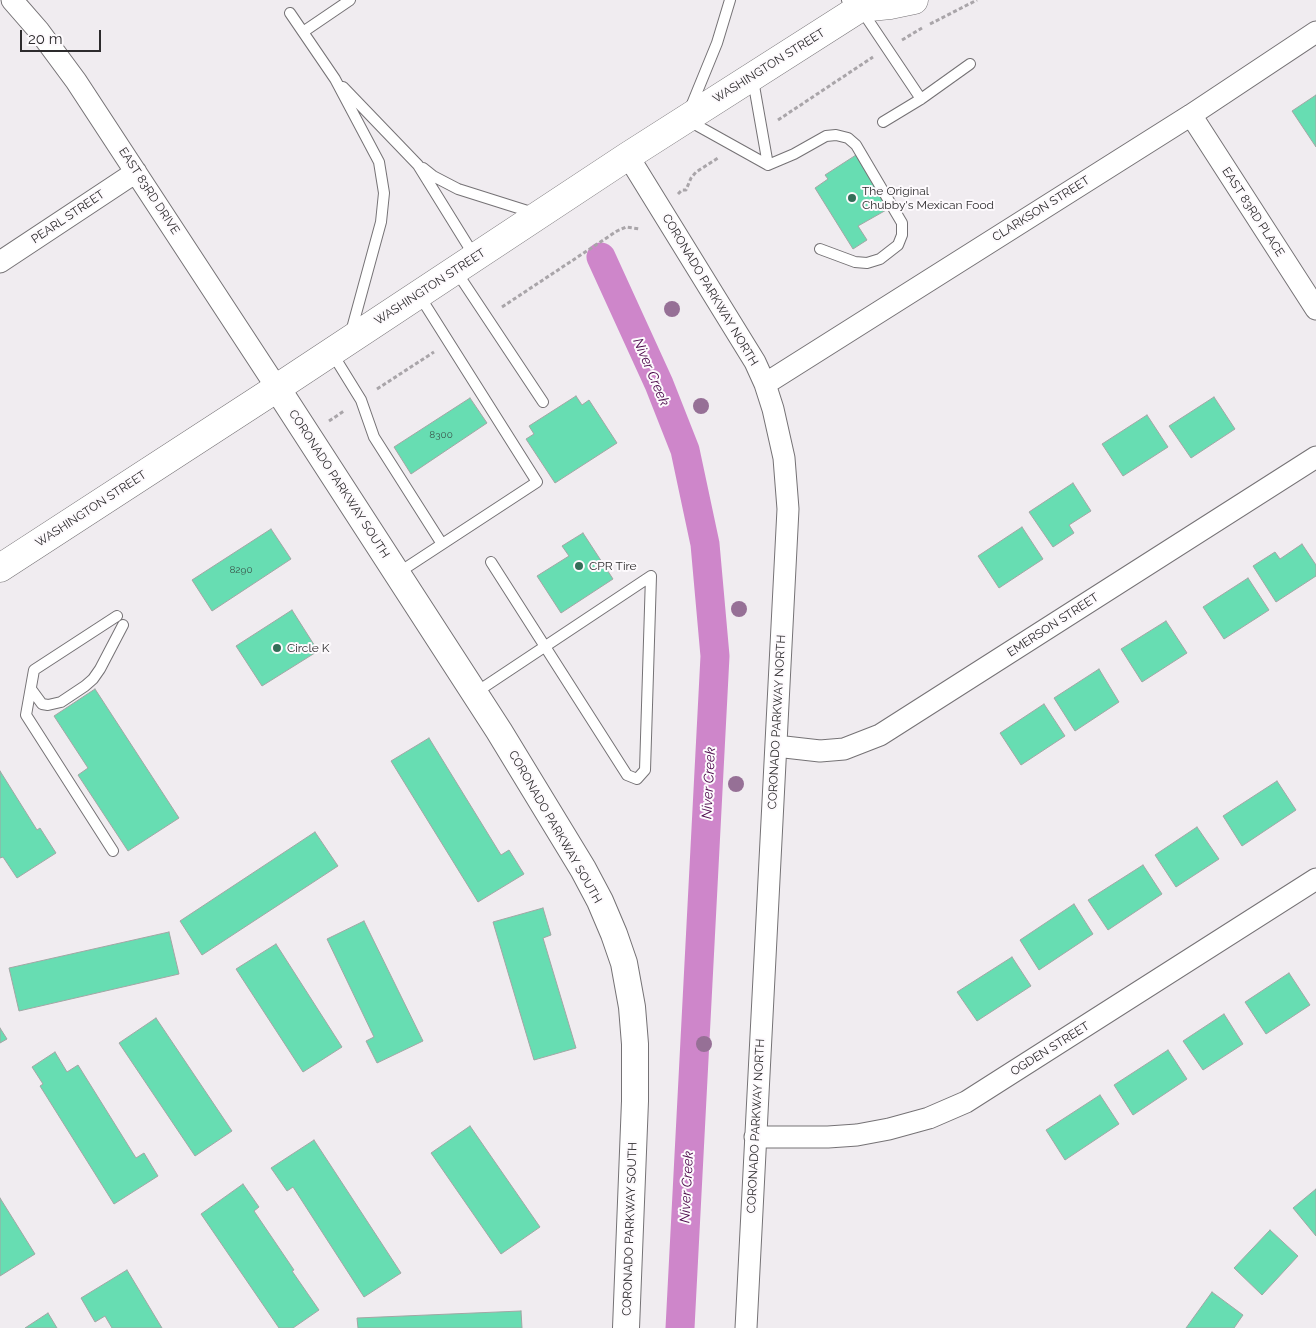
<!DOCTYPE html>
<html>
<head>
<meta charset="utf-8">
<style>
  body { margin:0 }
  #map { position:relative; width:1316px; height:1328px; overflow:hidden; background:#f0ecf0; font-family:Raleway,sans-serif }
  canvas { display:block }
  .scale { position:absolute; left:20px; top:30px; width:81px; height:22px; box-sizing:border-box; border:2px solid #2d2b2d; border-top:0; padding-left:6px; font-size:15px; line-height:18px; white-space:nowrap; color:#2d2b2d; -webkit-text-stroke:4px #fdfafd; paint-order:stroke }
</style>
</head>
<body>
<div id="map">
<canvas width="1316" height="1328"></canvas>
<div class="scale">20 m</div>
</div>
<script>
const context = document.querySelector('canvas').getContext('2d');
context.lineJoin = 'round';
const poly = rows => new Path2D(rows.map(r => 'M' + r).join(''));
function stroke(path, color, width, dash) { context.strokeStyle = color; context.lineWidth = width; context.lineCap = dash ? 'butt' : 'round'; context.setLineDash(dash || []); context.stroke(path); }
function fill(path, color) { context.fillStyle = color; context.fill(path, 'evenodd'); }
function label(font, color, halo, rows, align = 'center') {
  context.font = font + ' Raleway,sans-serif'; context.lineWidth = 4; context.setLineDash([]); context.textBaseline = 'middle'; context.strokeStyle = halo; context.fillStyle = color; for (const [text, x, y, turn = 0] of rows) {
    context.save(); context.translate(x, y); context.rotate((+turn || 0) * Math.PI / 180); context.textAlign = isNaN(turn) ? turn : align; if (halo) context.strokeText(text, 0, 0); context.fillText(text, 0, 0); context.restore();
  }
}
stroke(poly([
  [601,257,659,384,685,450,705,544,715,656,680,1328]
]), '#ce86ca', 29);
const building = poly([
  [1316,95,1316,147,1292,111,1316,95],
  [856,155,888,209,858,226,867,240,853,249,815,188,828,179,825,175,856,155],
  [576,396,582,405,589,400,617,443,555,483,526,439,534,434,529,426,576,396],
  [1214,397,1235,429,1191,458,1169,426,1214,397],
  [470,398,487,423,411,474,394,447,470,398],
  [1147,415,1168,447,1123,476,1102,444,1147,415],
  [1073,483,1091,511,1069,525,1074,533,1053,547,1029,512,1073,483],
  [1022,527,1043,559,999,588,978,556,1022,527],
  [271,529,291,559,212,611,192,580,271,529],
  [583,533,613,579,561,613,537,576,569,556,562,546,583,533],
  [1302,544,1316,565,1316,576,1276,602,1253,566,1275,552,1280,559,1302,544],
  [1248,578,1269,610,1224,639,1203,607,1248,578],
  [292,610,318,651,262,686,236,646,292,610],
  [1166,621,1187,653,1142,682,1121,649,1166,621],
  [1099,669,1119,702,1075,731,1054,698,1099,669],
  [95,689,179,818,128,851,78,775,88,768,54,716,95,689],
  [1044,704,1065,736,1021,765,1000,733,1044,704],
  [429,738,501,855,509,850,524,874,478,902,391,761,429,738],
  [0,771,37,830,40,828,56,853,17,878,3,857,0,858,0,771],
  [1277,781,1296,810,1242,846,1223,816,1277,781],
  [1197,827,1219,859,1176,887,1155,855,1197,827],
  [315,832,338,866,202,955,180,921,315,832],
  [1143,865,1162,894,1108,930,1088,900,1143,865],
  [1074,904,1093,934,1039,970,1020,940,1074,904],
  [543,908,551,935,543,938,576,1048,534,1060,493,922,543,908],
  [364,921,423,1041,377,1063,366,1041,374,1037,327,939,364,921],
  [169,932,179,974,19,1011,9,968,169,932],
  [276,944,342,1047,303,1072,236,969,276,944],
  [1012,957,1031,986,977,1021,957,992,1012,957],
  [1289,973,1310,1005,1266,1034,1245,1002,1289,973],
  [1224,1014,1243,1044,1203,1070,1183,1041,1224,1014],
  [156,1018,232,1131,195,1156,119,1043,156,1018],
  [0,1028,7,1039,0,1043,0,1028],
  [1168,1050,1187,1079,1133,1115,1114,1085,1168,1050],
  [55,1052,67,1072,78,1065,136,1158,144,1153,158,1176,114,1204,40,1086,43,1084,32,1067,55,1052],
  [1100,1095,1119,1124,1065,1160,1046,1130,1100,1095],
  [470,1126,540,1227,501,1254,431,1153,470,1126],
  [314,1140,401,1273,364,1297,293,1187,287,1191,271,1168,314,1140],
  [243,1184,259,1207,254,1211,294,1270,292,1271,319,1310,293,1328,279,1328,201,1214,243,1184],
  [1316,1189,1316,1236,1293,1208,1316,1189],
  [0,1198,35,1254,0,1276,0,1198],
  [1270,1230,1298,1256,1262,1295,1234,1268,1270,1230],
  [127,1270,162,1328,112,1328,105,1316,95,1322,81,1298,127,1270],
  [1212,1292,1243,1315,1234,1328,1186,1328,1212,1292],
  [521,1311,522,1328,358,1328,357,1318,521,1311],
  [48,1313,57,1328,25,1328,48,1313]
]);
fill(building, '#67ddb2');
stroke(building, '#a2a6a4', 1);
const service = poly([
  [847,0,860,8,921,99,970,64],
  [290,13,335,79,379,162,384,193,381,222,351,332],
  [303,32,350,0],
  [753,80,768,165],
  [343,87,418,165,475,257],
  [690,109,717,43,730,0],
  [689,121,768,165],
  [883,122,921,99],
  [768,165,794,154,826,136,836,135,848,138,856,145,902,223,902,235,898,245,880,259,867,263,855,262,820,249],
  [423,168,433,176,458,189,534,213],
  [456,271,543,402],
  [332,353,361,400,374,437,442,544],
  [491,562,627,775,637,779,645,770,651,576],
  [398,573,537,482,419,295],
  [31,689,42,704,48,705,61,702,85,686,93,679,100,669,123,625],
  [475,693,651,576],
  [113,851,26,715,34,670,117,616]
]);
const minor = poly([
  [12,0,39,31,76,81,277,388],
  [1191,115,1316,309],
  [628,156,755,362,765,384,773,409,784,458,788,509,746,1328],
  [0,262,136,172],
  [765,384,1191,115,1316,32],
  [776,746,820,751,844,749,880,735,1316,457],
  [755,1137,828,1137,857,1135,889,1129,929,1118,966,1102,1316,879]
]);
const tertiary = poly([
  [277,388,499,731,583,869,600,901,614,934,624,963,632,1007,635,1044,635,1101,626,1328]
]);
const secondary = poly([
  [860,8,890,5,914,0],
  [0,568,277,388,628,156,860,8,865,0]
]);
stroke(service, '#757275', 12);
stroke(minor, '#757275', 23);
stroke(tertiary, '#757275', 28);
stroke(secondary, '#757275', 29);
stroke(poly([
  [930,24,977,0],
  [902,40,922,28],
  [778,120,873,57],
  [678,194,682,190,686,190,691,178,696,172,718,158],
  [502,307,617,231,626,227,640,229],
  [377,389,434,352],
  [329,421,344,411]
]), '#a9a5a9', 3, [4, 2.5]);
stroke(service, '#fff', 10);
stroke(minor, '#fff', 21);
stroke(tertiary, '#fff', 26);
stroke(secondary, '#fff', 28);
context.fillStyle = '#967096';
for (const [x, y] of [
  [672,309],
  [701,406],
  [739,609],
  [736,784],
  [704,1044]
]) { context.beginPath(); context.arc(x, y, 8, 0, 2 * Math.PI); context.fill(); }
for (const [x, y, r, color] of [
  [852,198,5,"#336e58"],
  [579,566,5,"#336e58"],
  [277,648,5,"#336e58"]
]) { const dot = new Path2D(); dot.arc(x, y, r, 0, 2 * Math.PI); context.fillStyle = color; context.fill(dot); stroke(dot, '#fdfafd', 2); }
label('10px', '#3c584e', null, [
  ["8300",441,435],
  ["8290",241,570]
]);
label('12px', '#2d2b2d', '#fdfafd', [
  ["WASHINGTON STREET",769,66,-32],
  ["EAST 83RD DRIVE",149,191,57],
  ["CLARKSON STREET",1041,209,-32],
  ["EAST 83RD PLACE",1253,212,57],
  ["PEARL STREET",68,217,-34],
  ["WASHINGTON STREET",430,287,-33],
  ["CORONADO PARKWAY NORTH",710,290,59],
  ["CORONADO PARKWAY SOUTH",339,484,57],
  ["WASHINGTON STREET",91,509,-33],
  ["EMERSON STREET",1053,625,-33],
  ["CORONADO PARKWAY NORTH",777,722,-87],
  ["CORONADO PARKWAY SOUTH",555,827,60],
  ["OGDEN STREET",1050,1049,-32],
  ["CORONADO PARKWAY NORTH",756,1126,-87],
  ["CORONADO PARKWAY SOUTH",630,1229,-88]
]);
label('12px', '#2d2b2d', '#fdfafd', [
  ["The Original",862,191],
  ["Chubby's Mexican Food",862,205],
  ["CPR Tire",589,566],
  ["Circle K",287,648]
], 'left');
label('italic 14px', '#480447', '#fdfafd', [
  ["Niver Creek",651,372,67],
  ["Niver Creek",709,783,-87],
  ["Niver Creek",687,1187,-87]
]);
</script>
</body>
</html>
